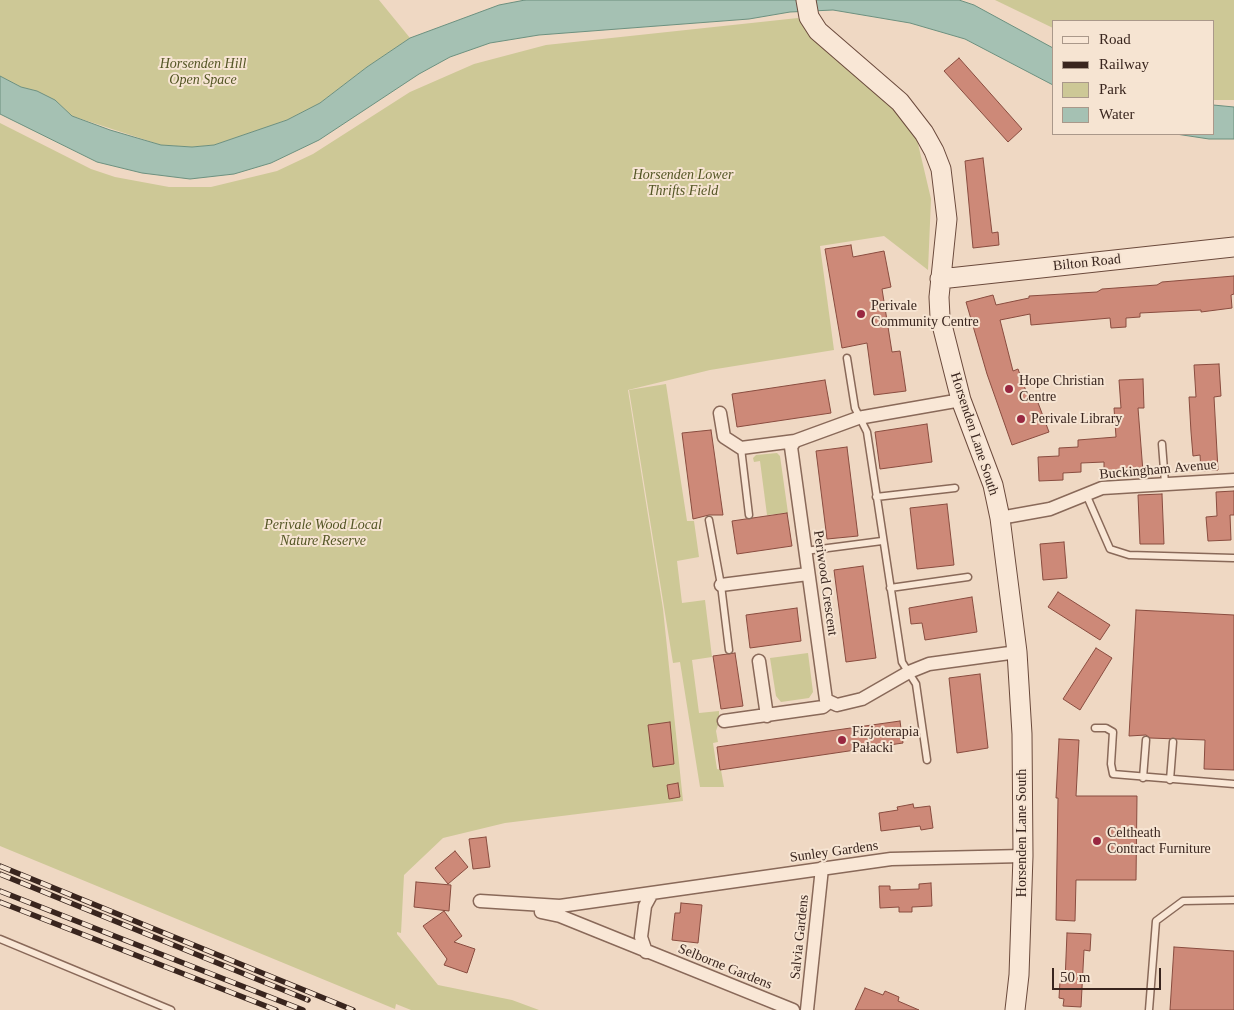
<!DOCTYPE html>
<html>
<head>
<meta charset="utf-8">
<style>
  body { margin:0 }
  #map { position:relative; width:1234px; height:1010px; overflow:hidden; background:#efd8c3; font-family:Georgia,serif }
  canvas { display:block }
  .legend { position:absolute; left:1052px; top:20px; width:162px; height:115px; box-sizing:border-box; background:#f6e4d2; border:1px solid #aa988a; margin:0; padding:6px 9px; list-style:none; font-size:15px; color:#39251e }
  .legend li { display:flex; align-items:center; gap:10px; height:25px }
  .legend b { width:25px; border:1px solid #aa988a }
  .scale { position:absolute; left:1052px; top:968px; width:109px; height:22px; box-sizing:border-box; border:2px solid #39251e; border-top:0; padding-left:6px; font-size:15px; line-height:18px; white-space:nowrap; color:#39251e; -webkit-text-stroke:4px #f6e4d2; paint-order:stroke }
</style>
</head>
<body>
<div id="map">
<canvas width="1234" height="1010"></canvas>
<ul class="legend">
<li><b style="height:6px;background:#f9e7d6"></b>Road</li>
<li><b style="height:6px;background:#39251e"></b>Railway</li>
<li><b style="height:14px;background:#cdc896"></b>Park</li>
<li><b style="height:14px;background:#a5c1b3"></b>Water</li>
</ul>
<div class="scale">50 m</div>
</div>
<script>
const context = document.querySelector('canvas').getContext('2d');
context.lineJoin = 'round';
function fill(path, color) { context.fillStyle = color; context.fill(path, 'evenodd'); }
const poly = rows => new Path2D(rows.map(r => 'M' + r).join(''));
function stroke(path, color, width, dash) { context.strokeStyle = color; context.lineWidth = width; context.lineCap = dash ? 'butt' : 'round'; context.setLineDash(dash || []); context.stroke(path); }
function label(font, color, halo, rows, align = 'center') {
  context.font = font + ' Georgia,serif'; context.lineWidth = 4; context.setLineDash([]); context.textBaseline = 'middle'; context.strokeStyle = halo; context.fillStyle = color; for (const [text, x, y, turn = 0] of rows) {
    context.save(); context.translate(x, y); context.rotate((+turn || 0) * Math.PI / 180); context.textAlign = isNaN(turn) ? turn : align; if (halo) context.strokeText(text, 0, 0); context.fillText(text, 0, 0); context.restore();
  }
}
fill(poly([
  [0,0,379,0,410,38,367,67,320,103,287,120,214,145,192,147,161,145,72,116,55,100,37,91,21,87,0,76],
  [995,0,1234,0,1234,100,1213,100,1213,21,1053,21,1053,28],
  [798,18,863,82,889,101,915,131,931,199,928,270,884,236,820,246,834,350,710,370,628,390,663,609,683,801,505,823,443,838,404,875,401,933,397,932,397,934,438,985,512,1000,539,1010,411,1010,396,1004,395,1009,0,846,0,123,91,169,115,177,169,187,211,187,277,171,313,154,410,92,474,64,546,45],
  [666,384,687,521,694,521,699,557,677,561,682,603,705,600,712,657,692,660,699,713,719,711,719,722,716,731,718,742,713,743,717,769,721,770,724,787,700,787,680,662,673,663,629,390],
  [777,453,780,456,788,513,767,515,760,461,754,462,753,458,756,455],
  [808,653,813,692,809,698,781,702,776,696,770,658]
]), '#cdc896');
const water = poly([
  [525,0,959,0,974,5,1053,48,1053,85,965,39,910,23,833,10,790,12,749,19,539,35,490,43,450,57,419,74,319,140,271,163,234,174,190,179,142,173,97,162,0,114,0,76,21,87,37,91,55,100,72,116,110,130,161,145,192,147,214,145,287,120,320,103,367,67,410,38,499,5,525,0],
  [1213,105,1234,107,1234,139,1209,139,1176,134,1213,134,1213,105]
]);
fill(water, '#a5c1b3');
stroke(water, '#6c907f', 1);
const building = poly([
  [959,58,1022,129,1008,142,944,71,959,58],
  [983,158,992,233,998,232,999,245,973,248,965,161,983,158],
  [851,245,853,257,884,251,891,287,882,289,892,352,900,351,906,391,874,395,867,343,842,348,825,249,851,245],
  [1234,276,1234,294,1231,295,1232,308,1201,312,1201,310,1140,313,1140,317,1126,318,1126,327,1111,328,1110,318,1031,325,1030,314,1000,320,1013,371,1018,369,1030,402,1037,400,1049,432,1012,445,987,374,966,302,993,295,996,305,1029,298,1029,296,1097,292,1102,289,1157,285,1162,282,1234,276],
  [1219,364,1221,396,1214,397,1218,470,1201,471,1200,455,1193,456,1191,432,1189,397,1196,397,1194,365,1219,364],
  [1143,379,1144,408,1138,408,1143,472,1104,475,1104,462,1081,463,1081,472,1063,473,1063,480,1039,481,1038,457,1059,456,1059,448,1078,447,1078,440,1116,437,1114,408,1121,408,1119,380,1143,379],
  [825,380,831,413,737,427,732,394,825,380],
  [927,424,932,462,880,469,875,432,927,424],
  [711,430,723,515,709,515,693,519,682,433,711,430],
  [847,447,858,536,827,539,816,451,847,447],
  [1234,491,1234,515,1230,515,1231,540,1208,541,1206,517,1217,516,1216,492,1234,491],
  [1162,494,1164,544,1140,544,1138,495,1162,494],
  [947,504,954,565,917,569,910,508,947,504],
  [787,513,792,546,737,554,732,521,787,513],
  [1064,542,1067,578,1043,580,1040,544,1064,542],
  [863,566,876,658,846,662,834,570,863,566],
  [1058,592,1110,625,1100,640,1048,607,1058,592],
  [972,597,977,632,925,640,922,623,911,624,909,608,972,597],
  [797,608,801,641,750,648,746,615,797,608],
  [1136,610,1234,615,1234,770,1204,769,1205,740,1150,738,1146,735,1129,736,1136,610],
  [1096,648,1112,658,1080,710,1063,699,1096,648],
  [735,653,743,706,721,709,713,656,735,653],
  [980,674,988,748,957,753,949,678,980,674],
  [900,721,903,743,720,770,717,747,900,721],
  [670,722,674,764,653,767,648,725,670,722],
  [1059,739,1079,740,1076,796,1137,796,1136,880,1076,880,1075,921,1056,920,1058,798,1056,798,1059,739],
  [678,783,680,797,669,799,667,785,678,783],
  [913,804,914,808,930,806,933,828,921,830,920,826,881,831,879,813,898,810,897,807,913,804],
  [486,837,490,867,473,869,469,839,486,837],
  [455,851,468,867,448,884,435,868,455,851],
  [416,882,451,885,449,911,414,907,416,882],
  [931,883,932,906,912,907,912,912,899,912,899,907,880,908,879,886,890,886,890,890,919,889,919,884,931,883],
  [681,903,702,905,698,943,672,940,675,913,680,913,681,903],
  [444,911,462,936,454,942,475,949,467,973,444,965,447,959,423,926,444,911],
  [1067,933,1091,934,1090,951,1084,950,1081,1007,1063,1006,1064,999,1059,998,1060,981,1065,981,1067,933],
  [1174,947,1234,951,1234,1010,1170,1010,1174,947],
  [865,988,883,995,885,991,899,997,898,1001,919,1010,855,1010,865,988]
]);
fill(building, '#cd8978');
stroke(building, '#894c3f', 1);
const lane = poly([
  [847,358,855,408,867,432,902,662,916,684,927,760],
  [1162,444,1165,483],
  [741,448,749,515],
  [1086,494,1110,549,1129,555,1233,558],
  [876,497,955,488],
  [709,520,721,585,729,650],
  [805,551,882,541],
  [890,588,968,577],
  [1095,728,1106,728,1113,732,1111,764,1113,774,1234,784],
  [1143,778,1146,740],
  [1170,780,1173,742],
  [0,939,171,1010],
  [1149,1010,1156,921,1183,901,1234,900]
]);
const street = poly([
  [961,400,858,418,795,441,791,447,826,700,837,705,862,699,909,672,929,664,1017,652],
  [720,413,724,437,741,448,795,441],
  [1000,518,1050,509,1102,488,1234,480],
  [721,585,808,574],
  [759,661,767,716],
  [724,721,823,707,828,703],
  [480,901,560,906,891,859,1023,856],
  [541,912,560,916,793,1010],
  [646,952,641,937,645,906,651,895],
  [807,1010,822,868]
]);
const secondary = poly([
  [806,0,809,17,818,31,900,102,924,133,934,151,941,169,947,219,939,297,940,317,961,400,993,485,1000,518,1017,652,1022,734,1023,856,1019,975,1015,1010],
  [940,279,1234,247]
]);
stroke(lane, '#896959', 9);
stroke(street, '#896959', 15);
stroke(secondary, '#6b4a3c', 21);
stroke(lane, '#f9e7d6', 6);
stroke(street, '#f9e7d6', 12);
stroke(secondary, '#f9e7d6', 19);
const rail = poly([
  [0,866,353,1010],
  [0,874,308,1000],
  [0,891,303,1010],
  [0,902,276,1010]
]);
stroke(rail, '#39251e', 5.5);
stroke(rail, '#f6e4d2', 4, [11]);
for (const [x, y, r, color] of [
  [861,314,5,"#992841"],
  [1009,389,5,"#992841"],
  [1021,419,5,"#992841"],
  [842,740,5,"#992841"],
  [1097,841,5,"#992841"]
]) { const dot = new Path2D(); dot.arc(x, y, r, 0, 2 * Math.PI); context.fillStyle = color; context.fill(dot); stroke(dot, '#f6e4d2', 2); }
label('italic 14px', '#535524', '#f6e4d2', [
  ["Horsenden Hill",203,64],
  ["Open Space",203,80],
  ["Horsenden Lower",683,175],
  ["Thrifts Field",683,191],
  ["Perivale Wood Local",323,525],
  ["Nature Reserve",323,541]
]);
label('14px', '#39251e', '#f6e4d2', [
  ["Bilton Road",1087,263,-6],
  ["Horsenden Lane South",974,434,72],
  ["Buckingham Avenue",1158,470,-5],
  ["Periwood Crescent",825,583,82],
  ["Horsenden Lane South",1022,833,-90],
  ["Sunley Gardens",834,852,-8],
  ["Salvia Gardens",800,937,-84],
  ["Selborne Gardens",725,967,22]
]);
label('14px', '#39251e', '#f6e4d2', [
  ["Perivale",871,306],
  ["Community Centre",871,322],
  ["Hope Christian",1019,381],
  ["Centre",1019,397],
  ["Perivale Library",1031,419],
  ["Fizjoterapia",852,732],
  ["Pałacki",852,748],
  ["Celtheath",1107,833],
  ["Contract Furniture",1107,849]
], 'left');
</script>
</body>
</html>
